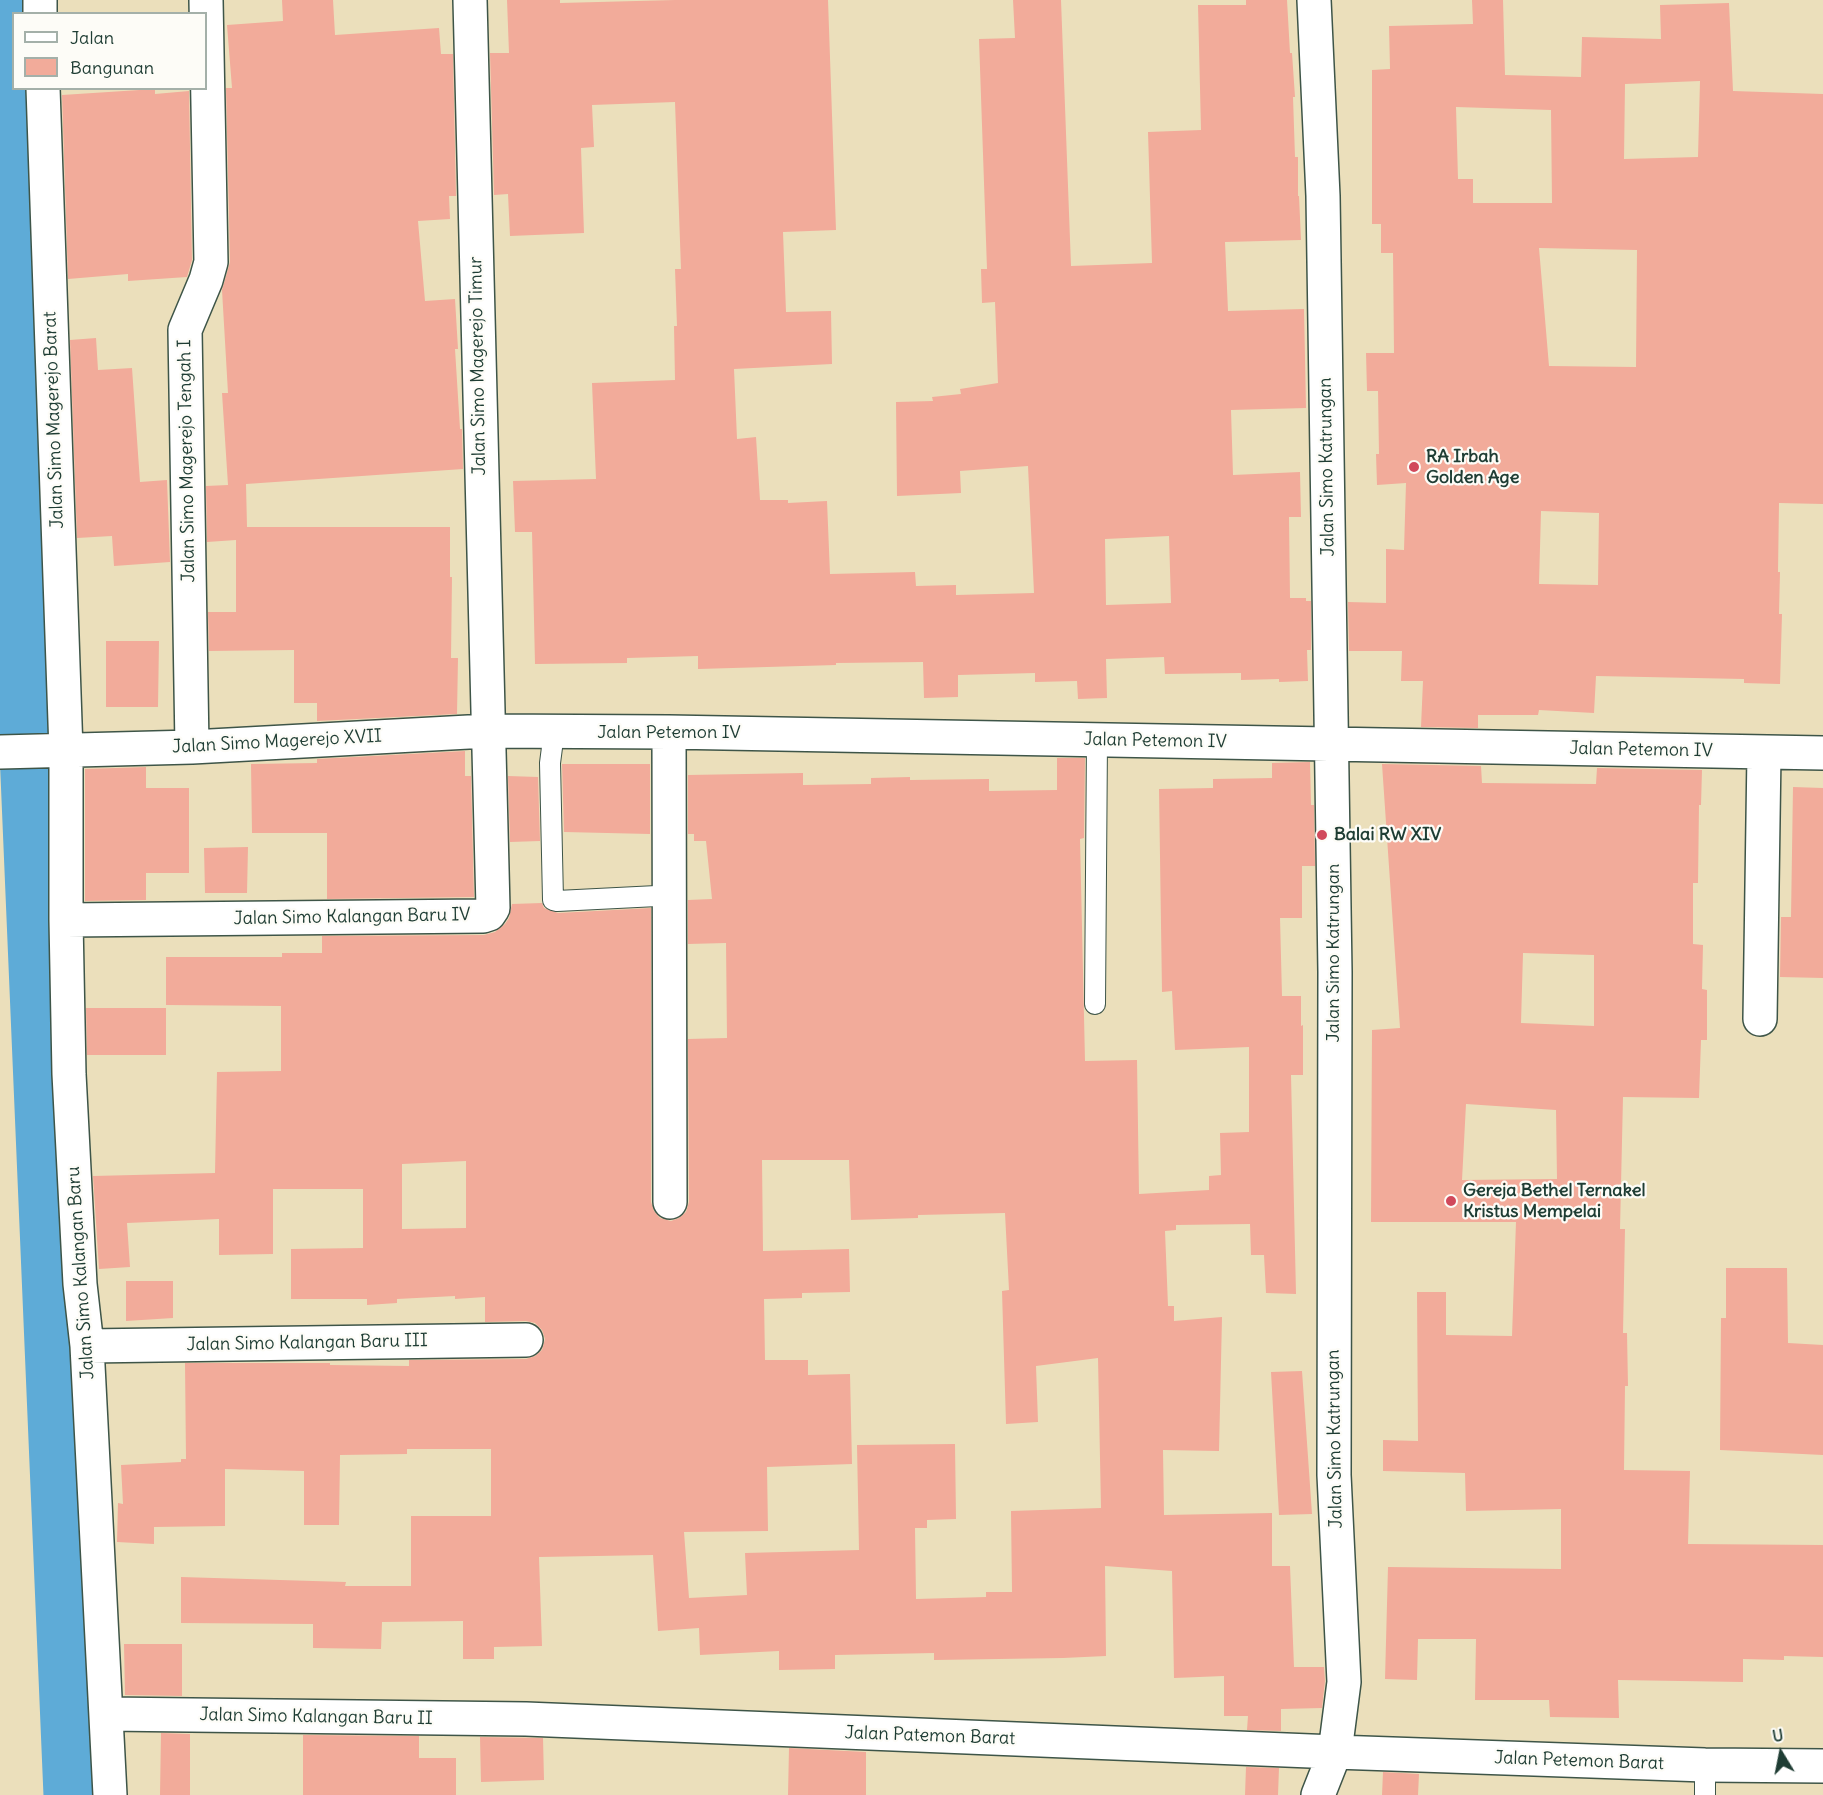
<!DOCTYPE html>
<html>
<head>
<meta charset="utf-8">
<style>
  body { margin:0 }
  #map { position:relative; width:1823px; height:1795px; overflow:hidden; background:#ebdfbb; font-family:Delius,sans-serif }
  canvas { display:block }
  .legend { position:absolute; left:12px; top:12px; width:195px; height:78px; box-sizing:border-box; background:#fdfcf7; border:2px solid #a4b0a9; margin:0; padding:8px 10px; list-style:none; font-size:18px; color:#1f3d34 }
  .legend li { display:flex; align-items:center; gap:12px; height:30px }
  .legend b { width:30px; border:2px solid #a4b0a9 }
  .north { position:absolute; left:1751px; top:1723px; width:60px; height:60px; -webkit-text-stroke:4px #fdfcf7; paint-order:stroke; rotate:350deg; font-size:16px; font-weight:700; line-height:24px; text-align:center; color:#1f3d34 }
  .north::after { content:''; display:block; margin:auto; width:21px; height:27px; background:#1f3d34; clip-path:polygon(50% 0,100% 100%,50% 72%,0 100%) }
</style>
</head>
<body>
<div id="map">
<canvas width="1823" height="1795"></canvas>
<ul class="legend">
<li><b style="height:8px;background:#fff"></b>Jalan</li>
<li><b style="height:16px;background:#f2ab9a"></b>Bangunan</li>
</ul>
<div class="north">U</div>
</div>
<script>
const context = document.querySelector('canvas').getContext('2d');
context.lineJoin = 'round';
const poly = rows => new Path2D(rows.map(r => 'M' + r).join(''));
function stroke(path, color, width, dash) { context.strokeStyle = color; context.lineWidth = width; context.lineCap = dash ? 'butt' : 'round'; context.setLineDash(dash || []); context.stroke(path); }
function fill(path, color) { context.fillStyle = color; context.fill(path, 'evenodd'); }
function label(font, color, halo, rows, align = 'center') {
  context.font = font + ' Delius,sans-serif'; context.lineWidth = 4.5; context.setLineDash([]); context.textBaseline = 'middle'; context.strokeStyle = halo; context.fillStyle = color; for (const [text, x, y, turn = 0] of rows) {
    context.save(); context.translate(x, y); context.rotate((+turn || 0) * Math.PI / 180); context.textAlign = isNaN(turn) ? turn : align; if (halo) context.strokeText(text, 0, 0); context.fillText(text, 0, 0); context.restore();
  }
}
stroke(poly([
  [12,0,16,324,78,1795]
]), '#5eabd7', 69);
fill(poly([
  [282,0,333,0,335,35,439,28,441,54,453,54,456,196,449,196,450,219,418,221,425,301,455,299,458,349,455,349,460,429,462,429,463,469,246,484,247,527,450,527,450,577,452,577,451,658,458,658,457,714,317,721,317,703,294,703,294,650,209,651,208,612,236,612,236,540,207,542,206,486,228,485,222,393,228,393,222,290,230,262,226,88,232,88,227,25,283,21],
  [507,0,560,0,560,3,675,0,828,0,836,230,783,232,786,312,831,311,832,364,734,369,737,439,756,437,760,500,788,500,788,503,827,501,830,574,915,572,916,586,956,585,956,595,1034,593,1028,466,960,471,961,493,897,496,896,402,933,401,932,397,961,394,960,389,998,383,995,302,982,303,981,269,987,269,979,39,1015,38,1013,0,1061,0,1071,266,1152,263,1148,132,1201,130,1198,5,1246,5,1246,0,1287,0,1290,53,1292,53,1295,97,1293,97,1295,157,1298,157,1298,196,1299,196,1301,240,1225,242,1228,311,1304,309,1306,408,1231,410,1233,475,1300,472,1301,517,1289,517,1290,598,1306,598,1306,601,1311,601,1311,650,1307,650,1308,681,1279,682,1279,679,1241,680,1241,673,1165,674,1164,657,1106,659,1107,698,1078,699,1077,681,1035,682,1035,673,958,675,958,697,924,698,923,662,836,663,836,665,698,669,698,656,627,658,627,663,535,664,532,532,515,532,513,481,596,479,592,383,675,380,674,326,677,326,675,269,681,269,675,102,592,105,594,147,581,148,584,233,510,236,508,194,494,195,490,53,509,53],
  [1169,536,1171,603,1106,605,1105,539],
  [1472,0,1503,0,1505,75,1581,77,1582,37,1661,39,1660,5,1729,3,1733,91,1823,94,1823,504,1779,503,1778,572,1780,572,1779,614,1782,614,1780,684,1744,683,1744,679,1596,676,1594,713,1539,710,1538,715,1478,715,1478,728,1421,727,1423,681,1401,681,1402,651,1349,651,1348,602,1386,603,1386,549,1404,550,1406,483,1377,485,1376,454,1379,454,1378,391,1367,391,1366,353,1394,353,1393,253,1381,253,1381,224,1372,224,1372,70,1390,69,1389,26,1473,24],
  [1700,81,1698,157,1624,159,1625,84],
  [1456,107,1551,110,1552,203,1473,203,1473,179,1458,179],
  [1539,248,1637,250,1636,367,1549,366],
  [1541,511,1599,513,1598,585,1539,584],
  [155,89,155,94,189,91,192,260,187,277,128,281,128,274,68,279,62,95],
  [96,338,98,370,132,368,140,482,167,480,170,562,114,566,112,536,77,538,70,340],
  [106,641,159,641,158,707,106,707],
  [465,751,465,776,471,776,474,897,327,899,327,833,252,833,251,764,317,763,317,759],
  [1057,758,1085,758,1084,838,1080,839,1085,1061,1137,1060,1139,1194,1209,1190,1209,1176,1221,1175,1220,1133,1249,1132,1249,1047,1175,1050,1172,991,1162,992,1159,789,1213,788,1213,779,1272,778,1272,763,1310,762,1311,805,1314,805,1315,866,1302,866,1302,918,1280,918,1282,996,1301,996,1301,1026,1303,1025,1303,1075,1291,1075,1296,1294,1266,1293,1264,1255,1251,1255,1250,1224,1176,1225,1176,1230,1165,1231,1168,1306,1174,1306,1174,1321,1222,1317,1219,1451,1163,1450,1164,1515,1272,1513,1272,1566,1290,1566,1294,1667,1324,1667,1325,1681,1322,1708,1281,1709,1281,1731,1247,1730,1248,1716,1224,1716,1224,1676,1174,1678,1172,1571,1105,1566,1106,1656,1063,1658,934,1660,934,1653,835,1655,835,1669,779,1670,779,1651,700,1655,699,1628,658,1631,653,1555,539,1557,542,1646,494,1647,494,1659,463,1659,463,1621,382,1622,381,1649,313,1648,313,1624,181,1623,181,1577,346,1582,345,1586,411,1586,411,1516,491,1516,491,1449,407,1449,407,1454,340,1455,339,1525,304,1525,304,1471,225,1469,225,1526,154,1527,154,1544,117,1542,118,1503,123,1504,121,1465,181,1462,181,1459,186,1459,185,1363,330,1363,330,1365,409,1366,409,1360,526,1359,535,1356,542,1350,545,1339,542,1330,535,1323,526,1321,485,1322,485,1297,455,1299,455,1296,397,1299,397,1303,367,1305,367,1299,291,1299,291,1249,363,1248,363,1189,273,1189,273,1254,219,1255,219,1219,127,1223,130,1267,99,1269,93,1176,215,1173,217,1072,281,1071,281,1006,166,1005,166,957,282,957,282,953,322,953,322,936,484,935,495,932,505,924,509,918,512,904,542,903,544,908,558,913,651,908,651,1202,654,1211,660,1218,671,1221,679,1218,686,1212,689,1202,688,1039,727,1038,726,943,688,944,688,900,712,899,706,841,694,841,694,834,688,834,688,775,803,773,803,785,871,784,871,778,910,777,910,780,989,779,989,791,1057,790],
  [762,1160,849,1160,851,1220,918,1218,918,1215,1005,1213,1009,1290,1002,1291,1006,1424,1038,1422,1036,1366,1098,1358,1101,1508,1011,1511,1012,1592,986,1592,986,1597,916,1599,915,1528,927,1528,927,1520,956,1519,955,1444,857,1445,859,1550,745,1553,747,1595,689,1598,684,1532,768,1531,767,1467,852,1464,850,1374,808,1375,808,1360,765,1360,764,1299,802,1298,802,1293,850,1292,849,1249,763,1251],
  [466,1161,466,1228,402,1229,402,1164],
  [562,764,650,764,650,834,564,832],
  [1382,764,1481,766,1482,783,1596,784,1597,768,1702,770,1701,805,1699,805,1698,883,1693,883,1693,944,1703,945,1702,989,1707,990,1707,1040,1701,1040,1699,1098,1623,1097,1620,1229,1625,1229,1623,1333,1627,1333,1628,1386,1625,1386,1624,1470,1690,1471,1688,1544,1823,1545,1823,1657,1784,1656,1784,1660,1743,1659,1743,1682,1618,1680,1619,1718,1550,1717,1549,1700,1475,1700,1476,1639,1418,1639,1417,1680,1385,1679,1388,1567,1561,1569,1561,1509,1466,1511,1465,1473,1383,1471,1383,1440,1418,1441,1417,1292,1446,1292,1446,1335,1512,1336,1516,1222,1371,1222,1372,1030,1400,1028],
  [1523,953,1594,955,1594,1026,1521,1023],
  [1466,1104,1556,1110,1557,1179,1462,1180],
  [146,767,146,788,189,788,189,873,146,873,146,900,85,901,85,769],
  [508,776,538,777,540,841,510,842],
  [1793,787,1823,788,1823,978,1780,977,1781,917,1791,917],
  [248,847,247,893,205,893,204,848],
  [86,1008,166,1008,166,1055,87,1055],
  [1726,1268,1787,1268,1788,1343,1823,1345,1823,1455,1720,1450,1721,1318,1726,1318],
  [126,1281,173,1281,173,1318,126,1321],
  [1302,1371,1312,1514,1279,1515,1271,1372],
  [124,1644,182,1644,182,1696,125,1695],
  [161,1733,190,1734,190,1795,160,1795],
  [303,1735,419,1736,419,1758,456,1758,456,1795,303,1795],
  [480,1737,543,1738,544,1780,481,1782],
  [789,1748,866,1752,866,1795,788,1795],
  [1246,1767,1279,1768,1278,1795,1245,1795],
  [1383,1772,1419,1774,1418,1795,1382,1795]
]), '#f2ab9a');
const service = poly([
  [554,732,550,763,553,900,557,901,657,896],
  [1095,1004,1097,740],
  [1705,1795,1705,1765]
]);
const minor = poly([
  [40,0,40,14],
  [1314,0,1323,196,1335,972,1334,1475,1344,1682,1335,1752,1318,1795],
  [43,88,66,751,66,920,69,1074,80,1284,87,1346,110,1795],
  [669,732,670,1202],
  [192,747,185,330,206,280,211,262,206,0],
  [0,752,192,747,487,731,669,732,1823,753],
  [66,920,483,916,489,914,493,908,470,0],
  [1760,1019,1764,753],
  [87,1346,526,1340],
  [107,1714,526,1719,1335,1752,1705,1765,1823,1766]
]);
stroke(service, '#3e5548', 22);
stroke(minor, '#3e5548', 36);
stroke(service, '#fff', 20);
stroke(minor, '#fff', 33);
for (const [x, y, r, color] of [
  [1414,467,6,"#d1495b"],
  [1322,835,6,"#d1495b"],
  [1451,1201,6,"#d1495b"]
]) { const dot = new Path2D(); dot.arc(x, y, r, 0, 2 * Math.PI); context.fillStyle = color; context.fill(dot); stroke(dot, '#fdfcf7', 2); }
label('18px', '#1f3d34', '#fdfcf7', [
  ["Jalan Simo Magerejo Timur",478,366,-91],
  ["Jalan Simo Magerejo Barat",54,420,-92],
  ["Jalan Simo Magerejo Tengah I",187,461,-91],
  ["Jalan Simo Katrungan",1327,467,-91],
  ["Jalan Petemon IV",669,733],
  ["Jalan Petemon IV",1155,741,1],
  ["Jalan Simo Magerejo XVII",277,742,-3],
  ["Jalan Petemon IV",1641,750,1],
  ["Jalan Simo Kalangan Baru IV",352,917,-1],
  ["Jalan Simo Katrungan",1334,953,-90],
  ["Jalan Simo Kalangan Baru",81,1273,-94],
  ["Jalan Simo Kalangan Baru III",307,1343,-1],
  ["Jalan Simo Katrungan",1335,1439,-91],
  ["Jalan Simo Kalangan Baru II",316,1717,1],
  ["Jalan Patemon Barat",930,1736,2],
  ["Jalan Petemon Barat",1579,1761,2]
]);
label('bold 18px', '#1f3d34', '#fdfcf7', [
  ["RA Irbah",1426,457],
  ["Golden Age",1426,478],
  ["Balai RW XIV",1334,835],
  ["Gereja Bethel Ternakel",1463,1191],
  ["Kristus Mempelai",1463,1212]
], 'left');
</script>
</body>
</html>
